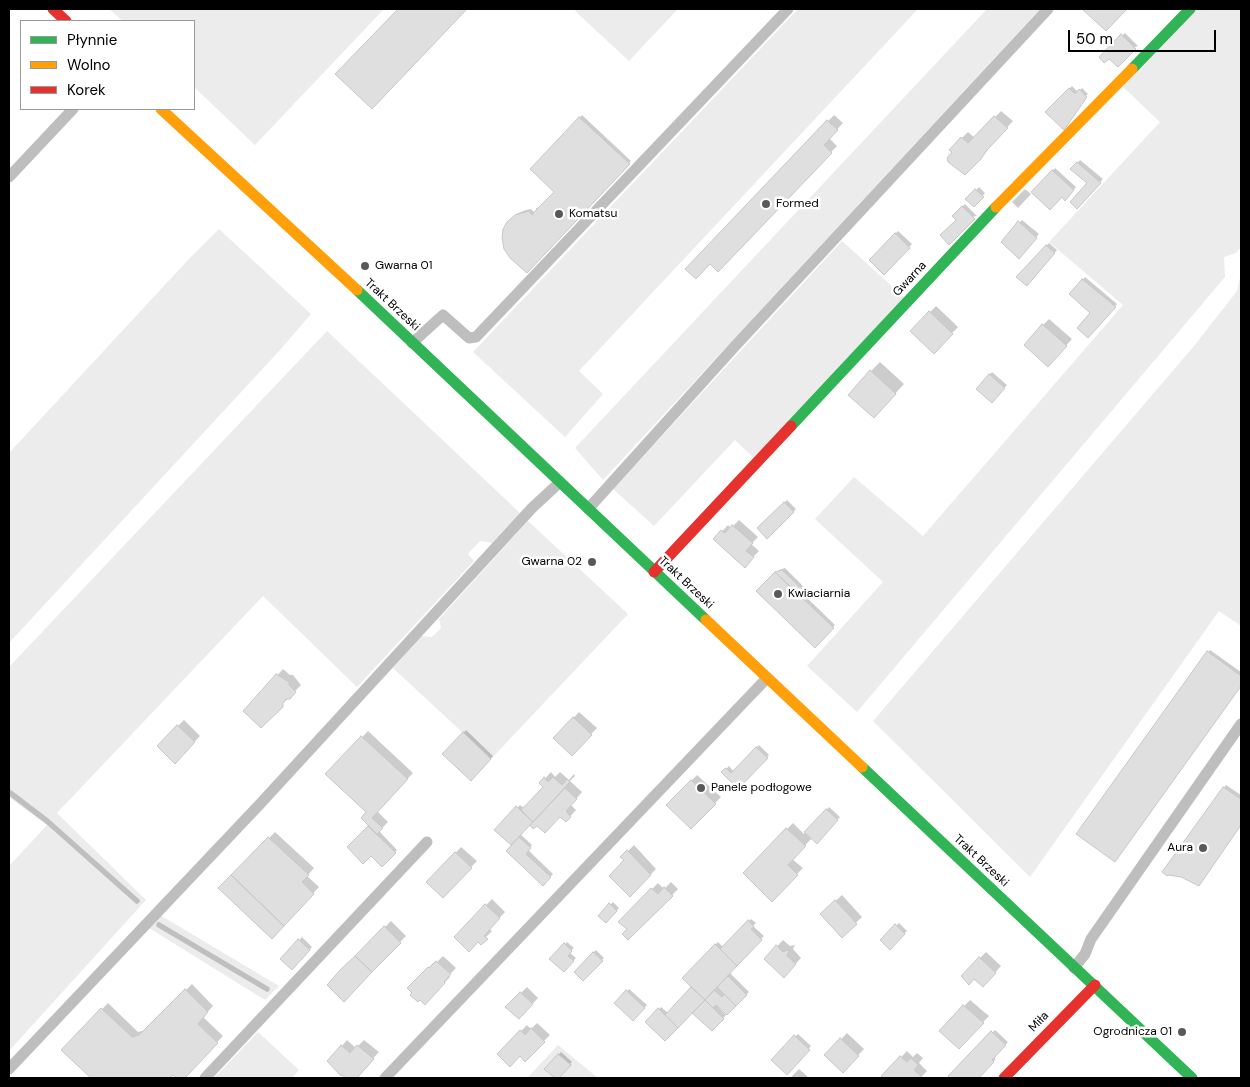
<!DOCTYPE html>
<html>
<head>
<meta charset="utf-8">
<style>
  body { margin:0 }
  #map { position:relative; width:1250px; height:1087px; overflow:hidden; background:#fff; font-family:"DM Sans",sans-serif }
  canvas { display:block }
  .frame { position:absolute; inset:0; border:10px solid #000; pointer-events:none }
  .legend { position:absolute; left:20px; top:20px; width:175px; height:90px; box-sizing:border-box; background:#fff; border:1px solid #999; margin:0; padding:6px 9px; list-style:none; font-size:15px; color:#000 }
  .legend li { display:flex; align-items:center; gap:10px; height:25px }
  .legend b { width:25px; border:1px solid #999 }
  .scale { position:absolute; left:1068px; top:30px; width:148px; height:22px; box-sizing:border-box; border:2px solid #000; border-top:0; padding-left:6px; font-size:15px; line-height:18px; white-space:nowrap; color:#000; -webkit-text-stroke:4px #fff; paint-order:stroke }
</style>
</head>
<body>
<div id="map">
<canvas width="1250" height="1087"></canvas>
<div class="frame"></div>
<ul class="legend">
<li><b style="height:6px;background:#30b455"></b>Płynnie</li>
<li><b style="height:6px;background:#ff9f0a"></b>Wolno</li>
<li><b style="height:6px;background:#e5322d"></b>Korek</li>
</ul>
<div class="scale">50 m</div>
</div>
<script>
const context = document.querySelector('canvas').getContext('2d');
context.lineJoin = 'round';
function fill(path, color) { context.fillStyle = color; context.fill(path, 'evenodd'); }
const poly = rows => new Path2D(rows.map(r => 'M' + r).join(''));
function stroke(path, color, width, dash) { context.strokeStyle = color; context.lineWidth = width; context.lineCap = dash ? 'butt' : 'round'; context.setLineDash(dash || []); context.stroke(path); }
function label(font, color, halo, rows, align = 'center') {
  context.font = font + ' "DM Sans",sans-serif'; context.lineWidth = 5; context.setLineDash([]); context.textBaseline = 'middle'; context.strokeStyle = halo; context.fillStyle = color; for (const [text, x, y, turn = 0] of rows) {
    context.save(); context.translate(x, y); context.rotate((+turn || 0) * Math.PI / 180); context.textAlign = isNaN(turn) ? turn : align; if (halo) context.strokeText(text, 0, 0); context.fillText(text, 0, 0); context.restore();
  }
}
fill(poly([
  [109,9,384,9,255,145,194,87,194,21,123,21],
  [578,9,678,9,629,61,575,11],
  [798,9,918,9,579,371,603,394,565,437,473,352],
  [987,9,1040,9,603,480,575,448],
  [1197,9,1241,9,1241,247,1236,253,1224,257,1225,277,857,712,807,666,883,582,815,519,854,477,923,536,1123,305,1049,242,1160,122,1122,86],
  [219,229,311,314,280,350,9,643,9,453,187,261],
  [842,241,905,298,754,458,735,440,654,526,613,489],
  [1241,273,1241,626,1219,611,1030,877,873,721,1194,346,1237,291],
  [327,331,520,513,492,543,480,541,468,554,474,561,357,687,263,596,57,813,146,900,9,1051,9,866,47,825,9,797,9,667],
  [528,521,628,614,491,759,393,668,421,636,432,637,441,628,439,619],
  [160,915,279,986,265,1000,149,928],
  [258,1032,299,1070,292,1078,214,1078],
  [558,1045,598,1078,527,1078]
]), '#ececec');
fill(poly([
  [399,9,466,9,378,101,337,74],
  [1125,33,1138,46,1109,57,1100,57],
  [1072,86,1078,92,1082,88,1088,94,1084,98,1047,112],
  [1001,111,1013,121,993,143,987,151,965,173,951,149,968,132,975,138],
  [582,115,631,161,527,271,508,223,518,213,526,210,531,209,535,213,556,192,531,169],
  [834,115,843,123,829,138,837,146,718,271,710,263,687,269],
  [1080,160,1103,179,1077,207,1088,183,1072,169],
  [1055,168,1076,187,1065,199,1062,196,1033,192],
  [979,187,985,193,974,205,967,199],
  [1025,189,1031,194,1018,208,1012,202],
  [965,204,977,216,957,220,953,216],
  [1022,220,1039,234,1019,257,1002,242],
  [898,231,912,244,884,273,870,260],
  [1049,243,1057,250,1027,285,1018,277],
  [1085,277,1117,304,1088,337,1092,313,1070,294],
  [936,306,958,327,934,352,912,331],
  [1049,319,1072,339,1054,359,1043,325],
  [880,362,904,384,883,407,871,371],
  [992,372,1007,385,992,402,977,388],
  [787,500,796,509,767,537,759,528],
  [739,520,758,537,751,544,759,551,750,560,715,539,728,525,731,528],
  [785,568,803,586,799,590,835,625,815,646,758,591,779,570],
  [1210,650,1241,672,1241,685,1115,861,1208,652],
  [283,669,290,675,293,675,301,685,261,726,245,711],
  [579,712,597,728,572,754,555,738],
  [184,720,200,736,175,762,158,746],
  [466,730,493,756,471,780,444,754],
  [368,731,413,773,377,811,388,822,379,831,397,850,382,866,371,854,348,847,370,826,368,812,327,774],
  [759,745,769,755,738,787,723,772,729,766,734,772],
  [551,772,555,777,560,772,569,780,574,774,575,776,570,781,582,792,571,805,576,810,566,821,560,816,537,824,530,824,520,834,532,845,528,850,553,874,543,884,513,845,496,830,520,805,525,809,545,787,541,783],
  [697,775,721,797,691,828,668,805],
  [1226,785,1241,795,1241,825,1201,882,1164,872],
  [829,807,840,817,817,842,812,838,792,859,803,868,772,900,744,873,793,823,804,834],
  [275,832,314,868,307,876,319,887,272,937,220,888],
  [634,845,656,869,630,896,626,860,622,857],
  [461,847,477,861,443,896,428,882],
  [671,882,678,889,634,934,620,922,658,883,664,889],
  [842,895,862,917,842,936,822,914],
  [492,899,505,912,489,929,492,931,480,943,478,941,455,937],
  [613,902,619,908,606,921,600,915],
  [751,919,756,923,753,926,764,936,729,972,749,992,727,1013,720,1007,719,1008,726,1015,712,1030,692,1011,647,1022,661,1007,668,1013,693,987,684,978,718,942,723,947],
  [391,921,406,936,344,1000,341,971],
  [899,923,907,931,890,948,882,940],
  [302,937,312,947,292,968,282,959],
  [783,940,790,946,795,945,793,949,801,958,784,976,765,959],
  [567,942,574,948,569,952,576,958,564,971,551,959],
  [596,950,604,958,583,979,575,972],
  [986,952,1001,966,983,986,974,978,962,976],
  [443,956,456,968,449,975,450,977,425,1003,409,988,434,962,436,963],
  [192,984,213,1006,203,1017,223,1036,183,1078,179,1078,173,1073,168,1078,93,1078,63,1050,108,1003,138,1032,146,1030],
  [527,987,538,998,519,1018,507,1007],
  [629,989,647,1005,633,1019,616,1003],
  [970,1000,989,1016,959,1047,940,1031],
  [537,1023,550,1035,525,1060,520,1055,498,1054,527,1025,531,1029],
  [995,1030,1008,1042,993,1057,996,1059,977,1078,952,1078,950,1076],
  [847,1033,864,1049,843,1071,826,1055],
  [798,1034,811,1046,787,1073,773,1060],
  [347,1040,356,1048,364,1040,379,1052,355,1078,347,1078,337,1071,342,1046],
  [907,1051,913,1057,917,1053,923,1058,919,1063,927,1071,920,1078,886,1078,883,1076],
  [561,1052,572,1062,556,1078,546,1069],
  [799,1069,808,1077,807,1078,790,1078]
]), '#0003');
stroke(poly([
  [9,792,47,821,137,901],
  [159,925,267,989]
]), '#bfbfbf', 5.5);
const building = poly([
  [398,9,467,9,372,109,335,74,398,9],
  [1082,9,1127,9,1106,31,1082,9],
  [1121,34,1136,49,1118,67,1109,59,1104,63,1099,57,1121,34],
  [1069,88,1075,94,1079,89,1087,97,1064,130,1045,112,1069,88],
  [994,116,1008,128,987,150,981,159,965,175,948,162,947,158,952,152,949,150,961,137,968,143,994,116],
  [579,117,630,164,527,273,510,258,504,249,502,238,503,229,507,222,515,215,529,211,532,215,537,209,536,208,537,209,554,192,530,169,579,117],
  [827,120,838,130,824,145,832,153,718,272,710,264,696,279,685,269,827,120],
  [1077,162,1101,183,1077,209,1070,202,1087,183,1070,169,1077,162],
  [1052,170,1074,190,1065,201,1062,197,1050,210,1031,192,1052,170],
  [975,189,984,197,974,207,965,199,975,189],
  [962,206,975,219,949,245,940,235,956,220,952,216,962,206],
  [1018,221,1037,238,1019,259,1001,242,1018,221],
  [895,233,910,248,884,275,869,260,895,233],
  [1046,245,1055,253,1027,286,1016,277,1046,245],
  [1082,279,1116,307,1088,338,1077,328,1090,313,1069,294,1082,279],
  [929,311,953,334,934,354,910,331,929,311],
  [1042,324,1067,346,1048,367,1024,345,1042,324],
  [870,370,896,394,874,418,848,395,870,370],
  [989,374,1005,388,992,403,976,389,989,374],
  [784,502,794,512,767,539,757,528,784,502],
  [732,525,753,543,746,551,754,557,745,568,713,539,721,530,725,533,732,525],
  [782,570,802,589,797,594,775,572,782,570],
  [775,572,834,628,815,648,756,591,775,572],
  [1207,651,1241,676,1241,686,1115,862,1076,834,1207,651],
  [276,674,289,682,289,685,296,692,290,699,286,699,283,703,283,707,261,728,243,711,276,674],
  [573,717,592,735,572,756,553,738,573,717],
  [177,725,195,742,175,764,157,746,177,725],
  [463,732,491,759,471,781,442,754,463,732],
  [361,736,408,779,372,818,383,828,377,834,361,818,366,812,325,774,361,736],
  [756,747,768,758,738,789,721,772,726,768,731,773,756,747],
  [544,777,548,782,553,777,562,785,567,779,570,782,533,822,521,810,543,787,539,783,544,777],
  [691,780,716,804,691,829,666,805,691,780],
  [1223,787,1241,799,1241,825,1199,886,1181,877,1168,875,1167,876,1162,872,1223,787],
  [565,788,577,799,566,811,571,817,566,822,560,817,545,833,537,826,533,829,530,825,565,788],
  [516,806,533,822,511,845,494,830,516,806],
  [826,809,838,820,817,844,804,832,826,809],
  [368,826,396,853,382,867,371,856,363,864,347,847,368,826],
  [786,828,806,846,788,865,798,875,772,902,743,873,786,828],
  [268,837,309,875,302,882,314,894,284,926,231,875,268,837],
  [519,837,531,848,526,854,551,877,543,886,506,851,519,837],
  [627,850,651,875,630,897,609,876,624,860,620,857,627,850],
  [455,852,472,868,443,898,426,882,455,852],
  [231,875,284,926,272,939,218,888,231,875],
  [664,887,673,896,628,940,622,934,627,929,618,922,651,888,658,894,664,887],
  [835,900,857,924,842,938,820,914,835,900],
  [609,903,617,911,606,923,598,916,609,903],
  [485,904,500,918,484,936,488,939,481,945,478,942,469,952,454,937,485,904],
  [748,920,754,927,751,929,762,940,737,966,720,949,748,920],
  [895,924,905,934,890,950,880,940,895,924],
  [384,926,401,943,372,972,355,956,384,926],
  [298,939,310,950,292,970,280,959,298,939],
  [564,943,572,951,568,956,574,961,564,972,549,959,564,943],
  [715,944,737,966,705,1000,682,978,715,944],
  [776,945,783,952,787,950,789,951,787,956,796,964,784,978,764,959,776,945],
  [593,952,603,961,583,981,574,972,593,952],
  [355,956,372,972,344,1002,327,985,340,970,355,956],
  [979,957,996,973,983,987,974,979,969,985,961,976,979,957],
  [436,961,451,974,444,982,445,983,425,1005,420,1000,418,1002,410,995,412,993,407,988,428,967,429,968,436,961],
  [728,976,747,995,736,1006,717,987,728,976],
  [691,987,705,1000,678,1028,665,1015,691,987],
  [185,989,208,1012,198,1024,218,1043,185,1078,177,1078,173,1075,170,1078,91,1078,61,1050,101,1008,132,1037,139,1035,185,989],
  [626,990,645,1008,633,1021,614,1003,626,990],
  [714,990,722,997,724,994,736,1006,727,1015,716,1005,713,1008,705,1000,714,990],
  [520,992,533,1004,519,1019,505,1007,520,992],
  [705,1000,724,1019,712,1031,692,1013,705,1000],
  [963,1005,984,1023,959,1049,939,1031,963,1005],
  [658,1008,678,1028,665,1041,645,1022,658,1008],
  [531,1028,545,1042,525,1062,520,1056,510,1067,497,1054,520,1030,525,1035,531,1028],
  [991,1031,1006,1045,992,1060,994,1062,979,1078,950,1078,948,1076,991,1031],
  [794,1035,810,1050,787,1075,771,1060,794,1035],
  [840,1038,859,1056,843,1073,824,1055,840,1038],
  [341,1045,350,1053,357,1045,374,1059,357,1078,346,1078,342,1075,341,1076,327,1061,341,1045],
  [558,1054,571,1065,559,1078,555,1078,544,1069,558,1054],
  [900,1056,907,1062,911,1058,918,1065,914,1070,922,1077,921,1078,884,1078,881,1076,900,1056]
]);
fill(building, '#dfdfdf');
stroke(building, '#c7c7c7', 1);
stroke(poly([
  [9,177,73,109],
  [412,343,443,315,469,338,476,337,788,9],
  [588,509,736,345,1048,9],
  [1074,968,1085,954,1091,939,1241,724],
  [9,1069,260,804,532,508,560,482],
  [205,1078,427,842],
  [385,1078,767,678]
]), '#bebebe', 11);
stroke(poly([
  [1132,69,1190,9],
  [357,290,706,620],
  [791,426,996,207],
  [862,767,1192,1078]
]), '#30b455', 11);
stroke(poly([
  [161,109,357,290],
  [996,207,1132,69],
  [706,620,862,767]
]), '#ff9f0a', 11);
stroke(poly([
  [53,9,66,21],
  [654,572,791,426],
  [1004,1078,1095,985]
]), '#e5322d', 11);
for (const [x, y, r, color] of [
  [766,204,5,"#595959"],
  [559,214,5,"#595959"],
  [365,266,5,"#595959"],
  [592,562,5,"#595959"],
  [778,594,5,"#595959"],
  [701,788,5,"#595959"],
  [1203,848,5,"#595959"],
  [1182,1032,5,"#595959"]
]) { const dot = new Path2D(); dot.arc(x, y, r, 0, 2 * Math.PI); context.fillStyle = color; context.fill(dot); stroke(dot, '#fff', 2); }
label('12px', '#000', '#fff', [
  ["Formed",776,204],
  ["Komatsu",569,214],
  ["Gwarna 01",375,266],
  ["Gwarna 02",582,562,"right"],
  ["Kwiaciarnia",788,594],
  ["Panele podłogowe",711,788],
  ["Aura",1193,848,"right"],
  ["Ogrodnicza 01",1172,1032,"right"]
], 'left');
label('12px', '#000', '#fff', [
  ["Gwarna",910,279,-47],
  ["Trakt Brzeski",392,305,43],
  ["Trakt Brzeski",686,583,43],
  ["Trakt Brzeski",981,861,43],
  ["Miła",1039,1022,-46]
]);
</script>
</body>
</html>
